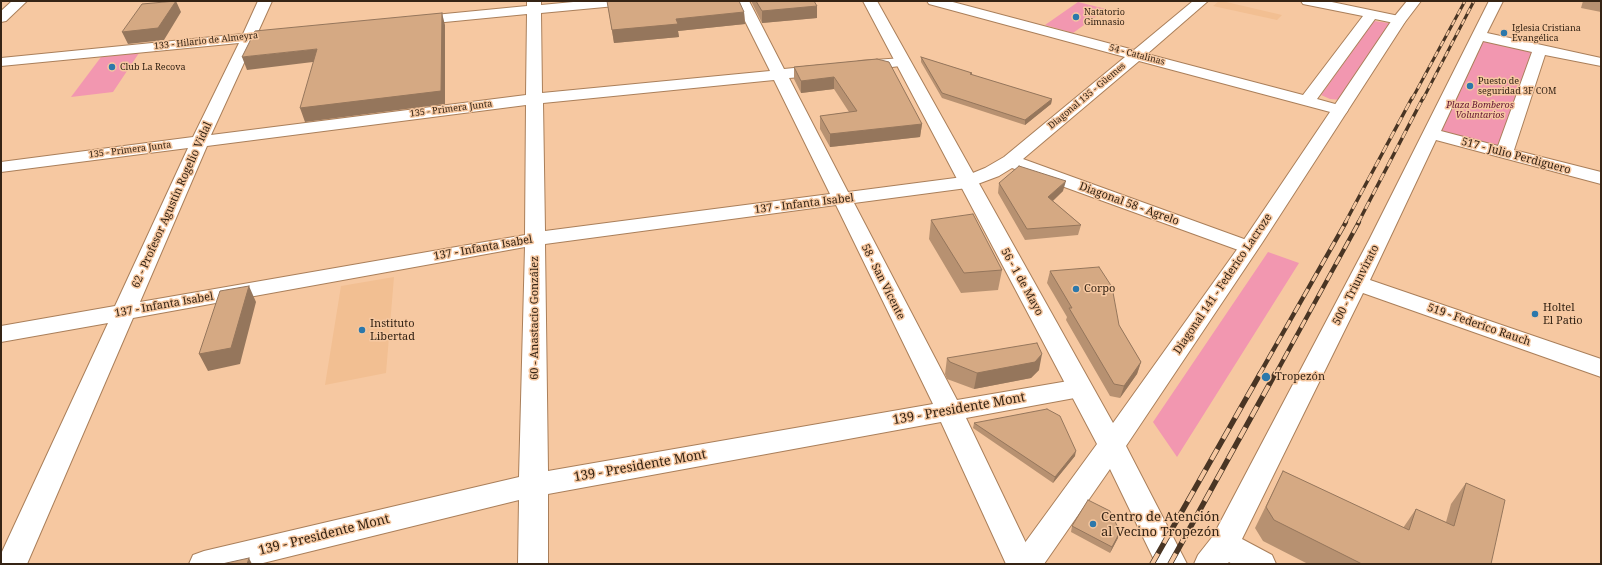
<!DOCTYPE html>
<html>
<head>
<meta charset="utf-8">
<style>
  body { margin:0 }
  #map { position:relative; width:1602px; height:565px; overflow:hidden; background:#f6c8a1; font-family:"Noto Serif",serif }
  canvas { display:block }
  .frame { position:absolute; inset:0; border:2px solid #352415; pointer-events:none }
</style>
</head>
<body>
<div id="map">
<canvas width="1602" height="565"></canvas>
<div class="frame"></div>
</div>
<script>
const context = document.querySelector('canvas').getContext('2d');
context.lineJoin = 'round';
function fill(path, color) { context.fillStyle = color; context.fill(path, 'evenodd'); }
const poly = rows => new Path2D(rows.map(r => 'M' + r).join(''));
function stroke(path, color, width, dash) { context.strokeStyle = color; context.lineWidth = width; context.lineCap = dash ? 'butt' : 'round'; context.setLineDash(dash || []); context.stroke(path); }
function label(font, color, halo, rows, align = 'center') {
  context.font = font + ' "Noto Serif",serif'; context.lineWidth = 3; context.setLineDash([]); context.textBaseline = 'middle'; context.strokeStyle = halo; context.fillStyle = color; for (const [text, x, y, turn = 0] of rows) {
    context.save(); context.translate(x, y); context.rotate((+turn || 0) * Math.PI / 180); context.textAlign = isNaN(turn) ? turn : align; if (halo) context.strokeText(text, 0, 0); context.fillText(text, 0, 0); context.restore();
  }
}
fill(poly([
  [1219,1,1222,1,1282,15,1277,20,1213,6],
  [394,277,386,373,325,385,341,286]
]), '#f2bf92');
fill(poly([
  [1078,2,1106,9,1073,33,1045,25],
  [1374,21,1389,23,1393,25,1341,100,1330,99,1321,95],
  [1484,41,1532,52,1499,143,1497,145,1491,145,1444,133,1440,130,1480,42],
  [139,53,113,92,71,97,101,57],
  [1268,252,1299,263,1177,457,1153,422]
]), '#f297b0');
const street = poly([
  [258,1,272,1,258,32,281,30,286,31,288,34,286,37,281,38,254,41,211,135,526,95,527,14,414,25,409,24,407,21,409,18,414,17,527,6,527,1,541,1,541,5,584,1,633,1,631,4,626,5,541,13,542,93,770,71,735,1,749,1,784,69,824,65,829,67,832,70,829,73,824,75,789,78,848,192,963,177,985,168,1004,157,1125,57,929,4,927,1,949,1,1134,50,1193,1,1208,1,1147,54,1303,95,1363,16,1303,4,1301,1,1327,1,1399,16,1404,17,1406,20,1404,23,1399,24,1375,19,1317,99,1346,107,1348,110,1346,113,1340,115,1334,113,1139,61,1023,159,1255,243,1258,247,1255,251,1248,253,1241,251,1012,168,999,176,967,188,854,203,957,400,1080,379,1089,382,1093,388,1089,394,1080,397,966,418,1036,564,1006,564,941,422,548,494,548,564,518,564,519,500,259,564,189,564,193,555,204,551,519,477,525,247,133,318,27,564,1,564,1,554,108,323,1,342,1,326,115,306,188,148,1,172,1,162,193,137,239,43,1,66,1,58,243,34,258,1],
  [774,80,830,194,545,231,543,103,774,80],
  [526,105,525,235,140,302,207,146,526,105],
  [836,205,933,404,548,471,545,244,836,205],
  [1489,1,1503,1,1487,33,1601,58,1601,66,1545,55,1514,150,1601,172,1601,184,1436,140,1370,280,1601,359,1601,377,1363,293,1242,539,1272,555,1276,564,1232,564,1229,562,1227,564,1194,564,1198,555,1213,536,1369,240,1489,1],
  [1483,41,1532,52,1498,146,1441,131,1483,41],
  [903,58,908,59,910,62,908,65,860,71,855,69,852,66,855,63,860,61,903,58]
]);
const secondary = poly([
  [12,1,27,1,6,21,1,22,1,11,12,1],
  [863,1,877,1,1113,423,1243,241,1394,17,1407,1,1421,1,1405,22,1262,243,1126,446,1187,564,1156,564,1110,469,1044,564,1012,564,1016,555,1097,444,863,1]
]);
stroke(street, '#aa7f5a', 2);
stroke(secondary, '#aa7f5a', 2);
fill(street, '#fff');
fill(secondary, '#fff');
const railFar3 = poly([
  [1412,99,1465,1],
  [1423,99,1474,1]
]);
const railFar2 = poly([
  [1345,223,1412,98],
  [1358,223,1423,98]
]);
const railFar1 = poly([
  [1259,375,1346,222],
  [1275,375,1359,222]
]);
const rail = poly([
  [1152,564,1260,374],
  [1170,564,1275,374]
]);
stroke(railFar3, '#493524', 3);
stroke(railFar2, '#493524', 3.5);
stroke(railFar1, '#493524', 4.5);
stroke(rail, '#493524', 5.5);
stroke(railFar3, '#f6c8a1', 2, [6]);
stroke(railFar2, '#f6c8a1', 2.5, [8]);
stroke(railFar1, '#f6c8a1', 3, [9]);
stroke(rail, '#f6c8a1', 4, [12]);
fill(poly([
  [607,1,744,12,745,24,678,31,679,37,614,43],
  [751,1,814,1,817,18,762,23],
  [1583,1,1601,1,1601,12,1581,8],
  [921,57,972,73,972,75,1052,99,1051,104,1025,125,942,98,921,62],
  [877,59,922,124,920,137,830,147,820,129,820,116,849,112,834,89,801,93,794,79,794,67],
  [999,183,1063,191,1053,201,1081,225,1078,235,1025,240,998,193],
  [931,220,1002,270,998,290,961,293,929,239],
  [1050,271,1119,325,1141,362,1137,374,1120,398,1110,396,1066,320,1067,317,1047,283],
  [947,358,1039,370,1031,378,974,389,947,379,945,374],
  [974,423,1075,456,1053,483,973,428],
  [1283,471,1403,528,1416,509,1446,522,1451,504,1466,483,1491,564,1308,564,1263,541,1255,528],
  [1072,526,1118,538,1110,553,1071,532]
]), '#b79171');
fill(poly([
  [176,1,181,12,164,40,128,44,122,32],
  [817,6,817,18,762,23,762,11],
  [744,12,745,24,678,31,679,37,614,43,612,30,676,19],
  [442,13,445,25,445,104,305,122,300,108],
  [317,49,321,61,247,70,242,57],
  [834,77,834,89,801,93,801,81],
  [1052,99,1051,104,1025,125,1025,120],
  [922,124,920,137,830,147,830,134],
  [1066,181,1063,191,1046,207,1048,197],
  [249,286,256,302,240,364,208,371,199,354],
  [1042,354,1039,370,1031,378,974,389,977,373],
  [1141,362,1137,374,1120,398,1124,386],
  [1076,451,1075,456,1053,483,1055,477],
  [1120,532,1118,538,1110,553,1112,547],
  [249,558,252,564,247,564]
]), '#95765c');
const building = poly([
  [176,1,158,28,122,32,142,4,176,1],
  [607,1,739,1,744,12,676,19,678,24,612,30,607,1],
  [756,1,814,1,817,6,762,11,756,1],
  [442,13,441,91,300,108,317,49,242,57,255,31,442,13],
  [921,57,972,73,970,74,1052,99,1025,120,942,93,921,57],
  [877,59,889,62,922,124,830,134,820,116,857,111,834,77,801,81,794,67,877,59],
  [1019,166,1066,181,1048,197,1081,225,1027,229,999,183,1019,166],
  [973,214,1002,270,964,273,931,220,973,214],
  [1099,267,1112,287,1119,325,1141,362,1124,386,1114,384,1069,308,1072,308,1050,271,1099,267],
  [249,286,231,348,199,354,220,291,249,286],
  [1037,343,1042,354,1035,362,977,373,950,362,947,358,1037,343],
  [1047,409,1060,416,1076,451,1055,477,974,423,1047,409],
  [1283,471,1409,530,1416,509,1454,526,1466,483,1505,500,1491,564,1362,564,1274,520,1266,507,1283,471],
  [1088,500,1110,511,1120,532,1112,547,1072,526,1088,500],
  [249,558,247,564,222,564,249,558]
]);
fill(building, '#d5a983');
stroke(building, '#95765c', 1);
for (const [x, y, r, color] of [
  [1076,17,4,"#2c78ab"],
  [1504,33,4,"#2c78ab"],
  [112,67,4,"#2c78ab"],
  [1470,86,4,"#2c78ab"],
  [1076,289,4,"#2c78ab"],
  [1535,314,4,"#2c78ab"],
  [362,330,4,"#2c78ab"],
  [1266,377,5,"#2c78ab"],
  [1093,524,4,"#2c78ab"]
]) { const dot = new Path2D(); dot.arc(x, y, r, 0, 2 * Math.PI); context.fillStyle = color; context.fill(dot); stroke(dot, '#f6c8a1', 1.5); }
label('9px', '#352415', '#f6c8a1', [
  ["Natatorio",1084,12],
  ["Gimnasio",1084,22],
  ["Iglesia Cristiana",1512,28],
  ["Evangélica",1512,38],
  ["Club La Recova",120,67],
  ["Puesto de",1478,81],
  ["seguridad 3F COM",1478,91]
], 'left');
label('9px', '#352415', '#f6c8a1', [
  ["133 - Hilario de Almeyra",206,41,-6],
  ["54 - Catalinas",1137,55,15],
  ["Diagonal 135 - Güemes",1087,96,-40],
  ["135 - Primera Junta",451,109,-7],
  ["135 - Primera Junta",130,150,-7]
]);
label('italic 9px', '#631533', '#f6c8a1', [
  ["Plaza Bomberos",1480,105],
  ["Voluntarios",1480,115]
]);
label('11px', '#352415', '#f6c8a1', [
  ["517 - Julio Perdiguero",1516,156,15],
  ["137 - Infanta Isabel",804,204,-7],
  ["Diagonal 58 - Agrelo",1129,204,20],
  ["62 - Profesor Agustín Rogelio Vidal",172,205,-66],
  ["137 - Infanta Isabel",483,248,-10],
  ["58 - San Vicente",883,282,63],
  ["56 - 1 de Mayo",1022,282,61],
  ["Diagonal 141 - Federico Lacroze",1223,284,-56],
  ["500 - Triunvirato",1356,285,-63],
  ["137 - Infanta Isabel",164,305,-10],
  ["60 - Anastacio González",535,318,-90],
  ["519 - Federico Rauch",1479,325,19]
]);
label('11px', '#352415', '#f6c8a1', [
  ["Corpo",1084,289],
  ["Holtel",1543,308],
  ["El Patio",1543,321],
  ["Instituto",370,324],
  ["Libertad",370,337],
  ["Tropezón",1275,377]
], 'left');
label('13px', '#352415', '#f6c8a1', [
  ["139 - Presidente Mont",959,409,-10],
  ["139 - Presidente Mont",640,466,-10],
  ["139 - Presidente Mont",324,535,-14]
]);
label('13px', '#352415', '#f6c8a1', [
  ["Centro de Atención",1101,517],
  ["al Vecino Tropezón",1101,532]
], 'left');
</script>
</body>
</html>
